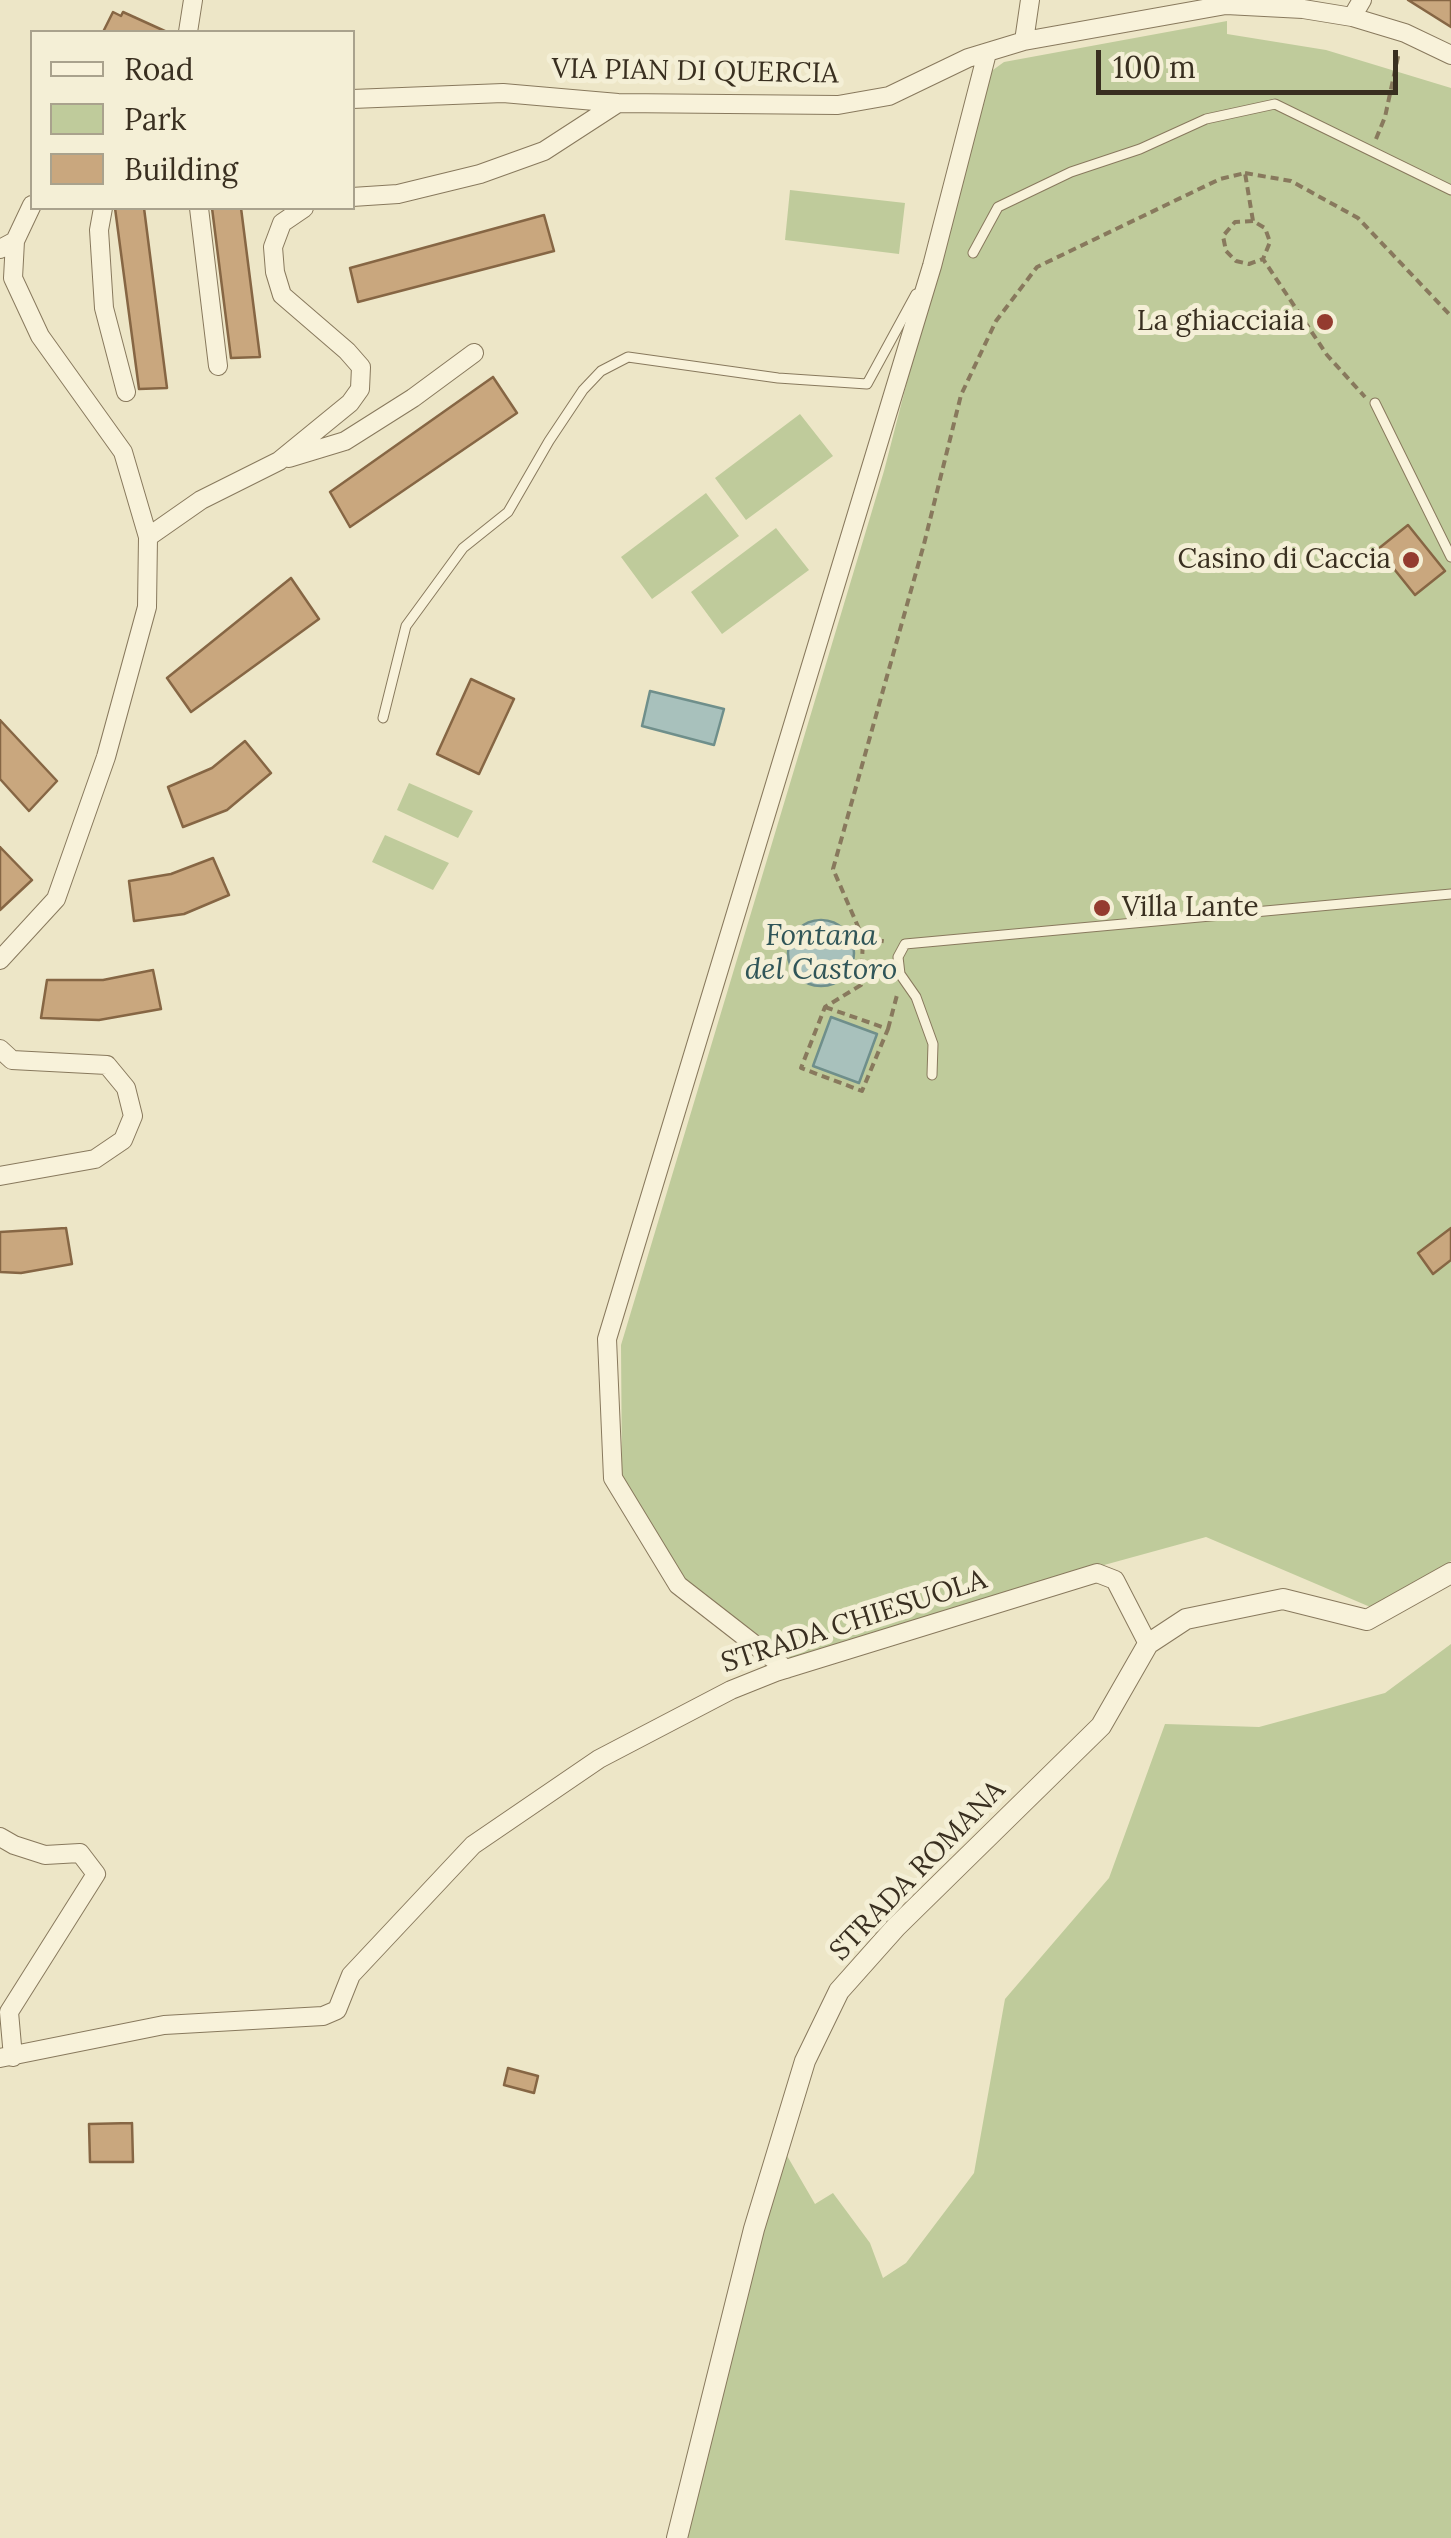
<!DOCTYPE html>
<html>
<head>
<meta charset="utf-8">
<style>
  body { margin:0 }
  #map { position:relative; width:1451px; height:2538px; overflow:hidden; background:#ede6c7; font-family:Lora,serif }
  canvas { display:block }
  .legend { position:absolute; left:30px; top:30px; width:325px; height:180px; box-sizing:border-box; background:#f4efd6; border:2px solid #a9a28d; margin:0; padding:12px 18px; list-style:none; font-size:30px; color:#392f20 }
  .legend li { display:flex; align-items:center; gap:20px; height:50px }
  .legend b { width:50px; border:2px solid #a9a28d }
  .scale { position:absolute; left:1096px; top:50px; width:302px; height:45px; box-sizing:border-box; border:5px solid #392f20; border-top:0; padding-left:12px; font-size:30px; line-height:35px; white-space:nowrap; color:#392f20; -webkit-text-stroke:8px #f4efd6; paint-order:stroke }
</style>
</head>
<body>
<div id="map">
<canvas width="1451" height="2538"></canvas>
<ul class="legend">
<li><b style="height:12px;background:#f8f2da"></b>Road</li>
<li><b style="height:28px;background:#bfcb9b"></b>Park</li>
<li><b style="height:28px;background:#c9a77e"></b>Building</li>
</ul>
<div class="scale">100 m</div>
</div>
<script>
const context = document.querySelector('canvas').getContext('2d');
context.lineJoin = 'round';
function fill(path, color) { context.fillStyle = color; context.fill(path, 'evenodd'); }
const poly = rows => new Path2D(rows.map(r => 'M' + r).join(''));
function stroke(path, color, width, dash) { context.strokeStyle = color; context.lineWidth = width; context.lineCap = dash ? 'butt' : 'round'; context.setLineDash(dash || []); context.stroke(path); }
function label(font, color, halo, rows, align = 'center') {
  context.font = font + ' Lora,serif'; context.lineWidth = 10; context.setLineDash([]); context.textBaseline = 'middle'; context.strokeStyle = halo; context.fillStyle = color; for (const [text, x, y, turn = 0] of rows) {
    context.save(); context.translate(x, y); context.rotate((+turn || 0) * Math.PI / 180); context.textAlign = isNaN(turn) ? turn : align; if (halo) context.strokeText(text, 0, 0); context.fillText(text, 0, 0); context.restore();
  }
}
fill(poly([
  [1227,21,1227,34,1326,50,1451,88,1451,1561,1375,1609,1206,1537,995,1595,791,1659,683,1579,622,1477,621,1345,884,471,986,75,1004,62],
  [790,190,905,203,899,254,785,240],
  [800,414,833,456,746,520,715,478],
  [706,493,739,536,652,599,621,557],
  [776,528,809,570,722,634,691,592],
  [409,783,473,811,458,838,397,810],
  [385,835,449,863,433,890,372,862],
  [1451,1644,1451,2538,685,2538,762,2235,786,2154,815,2204,833,2193,870,2243,883,2278,906,2263,974,2173,1005,1999,1109,1878,1165,1724,1259,1727,1385,1693]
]), '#bfcb9b');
const water = poly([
  [650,691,724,709,714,745,642,726,650,691],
  '788 953a33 33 0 1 1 66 0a33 33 0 1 1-66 0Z',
  [831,1017,877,1034,859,1083,813,1066,831,1017]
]);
fill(water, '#a8c1bc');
stroke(water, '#6f8f8b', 2.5);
const building = poly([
  [1408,0,1451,0,1451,27,1408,0],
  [113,12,121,16,123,12,167,32,103,32,113,12],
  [115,208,144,208,167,388,139,389,115,208],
  [212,208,241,208,260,357,231,358,212,208],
  [544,215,554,251,358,302,350,268,544,215],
  [493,377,517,413,350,527,330,492,493,377],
  [1408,525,1445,571,1415,595,1378,549,1408,525],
  [291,578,319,619,191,712,167,678,291,578],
  [471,679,514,699,479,774,437,754,471,679],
  [0,720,57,781,29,811,0,779,0,720],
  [245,741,271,773,227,810,183,827,168,787,212,768,245,741],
  [0,847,32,880,0,910,0,847],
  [213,858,229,895,184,914,134,921,129,881,171,874,213,858],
  [153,970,161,1009,99,1020,41,1018,47,980,103,980,153,970],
  [66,1228,72,1264,21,1273,0,1272,0,1232,66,1228],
  [1451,1228,1451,1260,1433,1274,1418,1253,1451,1228],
  [508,2068,538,2076,534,2093,504,2085,508,2068],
  [132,2123,133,2162,90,2162,89,2124,132,2123]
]);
fill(building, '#c9a77e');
stroke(building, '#866644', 2.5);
const service = poly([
  [973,253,998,207,1071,172,1140,149,1206,119,1275,104,1451,190],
  [1375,403,1451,557],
  [383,718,406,626,463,548,508,512,549,441,583,390,601,371,628,357,778,378,867,384,916,294],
  [932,1075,933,1044,916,997,900,974,898,957,905,944,1451,894]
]);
const minor = poly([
  [1352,17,1362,0],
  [188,32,193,0],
  [1024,41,1030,0],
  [352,99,503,93,618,103,838,105,889,96,968,58,1024,41,1226,5,1303,9,1352,17,1405,33,1451,55],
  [352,197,398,194,480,174,544,151,618,103],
  [103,208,99,230,104,308,126,392],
  [199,208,218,366],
  [0,249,15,241,32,205],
  [289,458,345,441,413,398,474,353],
  [148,537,201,500,279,461,350,403,360,389,361,367,347,351,282,295,275,272,273,247,282,223,304,208],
  [0,960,56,899,106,757,147,607,148,537,123,452,40,336,13,278,15,241],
  [0,1049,12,1060,107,1065,126,1088,133,1116,123,1140,95,1159,0,1176],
  [786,1669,678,1585,613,1478,607,1339,932,266,987,53],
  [0,1837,14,1845,45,1855,80,1853,96,1874,9,2012,13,2057],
  [0,2058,164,2025,323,2016,337,2010,351,1975,473,1845,599,1759,731,1690,776,1672,1097,1573,1115,1580,1148,1644]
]);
const tertiary = poly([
  [677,2538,754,2229,805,2061,839,1991,896,1927,1101,1726,1148,1644,1186,1619,1283,1599,1367,1620,1451,1573]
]);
stroke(service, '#88795d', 11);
stroke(minor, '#88795d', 20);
stroke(tertiary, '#88795d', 22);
stroke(poly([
  [1376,139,1385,117,1399,52],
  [1245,173,1291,181,1358,218,1451,316],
  [1253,221,1235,222,1223,236,1226,251,1236,261,1249,264,1263,259],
  [863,938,888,942],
  [825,1007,888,1029,862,1091,801,1068,825,1007,861,985,863,938,833,869,924,544,961,395,996,321,1037,267,1220,179,1245,173,1253,221,1265,228,1270,242,1263,259,1327,355,1365,397],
  [888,1029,897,995]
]), '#88795d', 4, [8, 5]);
stroke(service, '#f8f2da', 9);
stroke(minor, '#f8f2da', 18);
stroke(tertiary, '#f8f2da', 20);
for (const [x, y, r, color] of [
  [1325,322,10,"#943b2f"],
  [1411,560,10,"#943b2f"],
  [1102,908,10,"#943b2f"]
]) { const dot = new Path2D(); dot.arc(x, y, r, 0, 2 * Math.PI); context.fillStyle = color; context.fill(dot); stroke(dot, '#f4efd6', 4); }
label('28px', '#392f20', '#f4efd6', [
  ["VIA PIAN DI QUERCIA",695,72,1],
  ["STRADA CHIESUOLA",854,1622,-18],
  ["STRADA ROMANA",918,1871,-46]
]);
label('28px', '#392f20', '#f4efd6', [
  ["La ghiacciaia",1305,322],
  ["Casino di Caccia",1391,560],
  ["Villa Lante",1122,908,"left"]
], 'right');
label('italic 30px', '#305558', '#f4efd6', [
  ["Fontana",821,936],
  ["del Castoro",821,970]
]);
</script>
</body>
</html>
